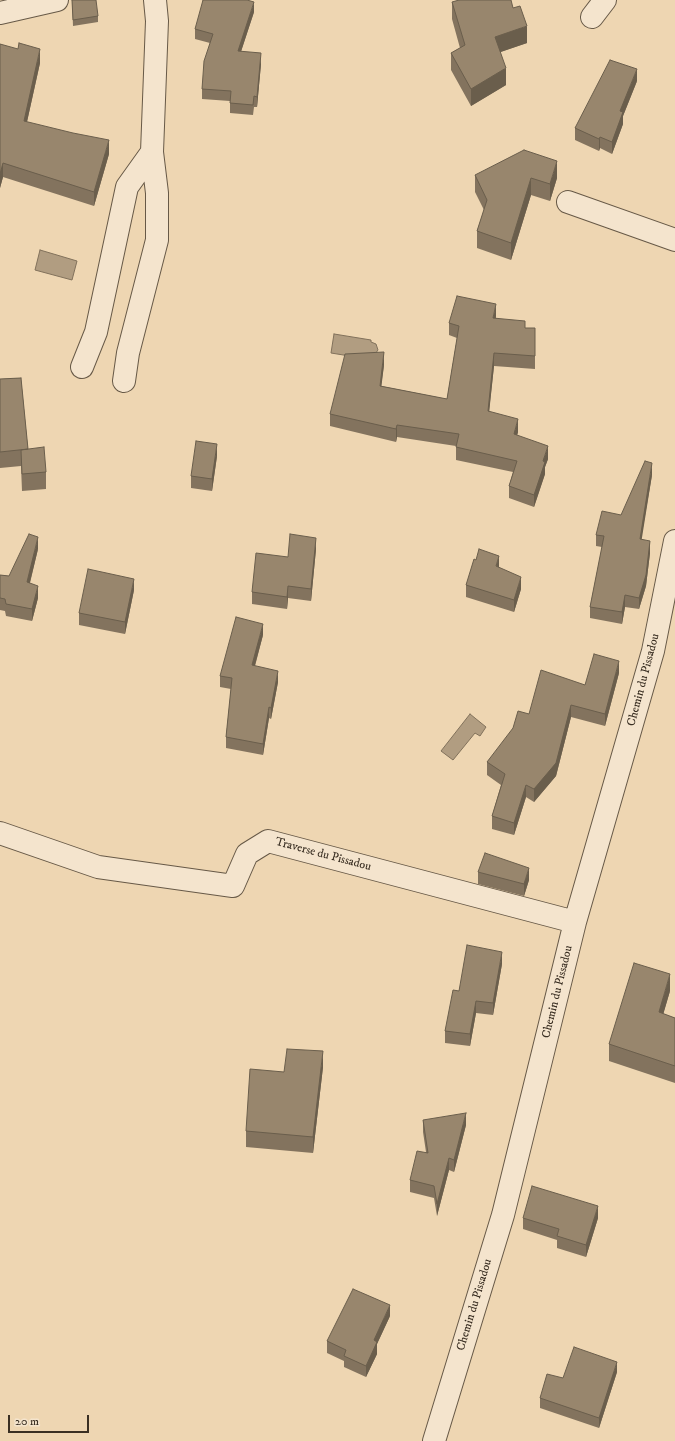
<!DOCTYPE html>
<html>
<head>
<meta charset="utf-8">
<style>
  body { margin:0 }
  #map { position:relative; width:675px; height:1441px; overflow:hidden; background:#eed6b2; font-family:"IM FELL DW Pica",serif }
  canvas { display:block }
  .scale { position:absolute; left:8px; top:1415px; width:81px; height:18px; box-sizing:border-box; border:2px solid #3a2f23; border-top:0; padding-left:5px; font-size:12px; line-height:14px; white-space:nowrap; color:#3a2f23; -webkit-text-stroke:3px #f4e4cd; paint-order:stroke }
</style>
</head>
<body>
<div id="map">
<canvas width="675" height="1441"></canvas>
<div class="scale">20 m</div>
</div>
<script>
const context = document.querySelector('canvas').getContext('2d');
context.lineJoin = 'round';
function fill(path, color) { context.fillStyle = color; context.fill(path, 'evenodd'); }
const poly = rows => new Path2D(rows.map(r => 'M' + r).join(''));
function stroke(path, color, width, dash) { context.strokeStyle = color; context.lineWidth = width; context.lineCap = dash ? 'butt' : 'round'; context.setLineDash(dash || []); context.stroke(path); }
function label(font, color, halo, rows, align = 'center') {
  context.font = font + ' "IM FELL DW Pica",serif'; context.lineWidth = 4; context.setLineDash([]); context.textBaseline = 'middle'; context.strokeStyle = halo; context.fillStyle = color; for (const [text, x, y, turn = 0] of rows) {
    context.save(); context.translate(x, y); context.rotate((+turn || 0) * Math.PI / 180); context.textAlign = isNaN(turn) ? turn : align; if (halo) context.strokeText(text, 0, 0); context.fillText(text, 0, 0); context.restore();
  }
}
const water = poly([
  [40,250,77,261,72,280,35,270,40,250],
  [334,334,371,340,371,342,376,344,378,350,375,354,368,359,331,353,334,334],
  [470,714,486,727,480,736,475,733,453,760,441,751,470,714]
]);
fill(water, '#b19d81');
stroke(water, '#81715b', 1);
const minor = poly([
  [0,13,57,0],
  [592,17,605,0],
  [568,202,675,240],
  [82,367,96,332,127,187,152,152,157,21,155,0],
  [124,381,128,353,157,240,157,193,152,152],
  [0,833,98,867,233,886,247,854,268,841,575,922],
  [434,1441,503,1215,575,922,653,651,675,541]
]);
stroke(minor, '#675947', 24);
stroke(minor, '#f4e4cd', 22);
fill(poly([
  [72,0,98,16,98,22,73,26],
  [452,2,513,8,527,43,500,52,506,85,471,106,451,70,451,53,460,48,452,19],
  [254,12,241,51,261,64,257,107,254,107,253,115,230,113,230,101,202,99,202,89,210,43,195,39,195,29],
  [0,44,40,63,27,122,109,154,94,206,3,177,0,188],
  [637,81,623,116,623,124,612,154,600,148,599,151,575,140,575,128],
  [475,175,557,178,550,201,531,195,511,260,477,248,477,231,484,210,475,192],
  [496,316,496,318,525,328,535,328,535,369,494,366,489,411,518,432,517,435,548,459,545,467,545,474,534,507,509,498,509,486,513,472,456,460,456,446,397,437,396,442,330,426,330,414,384,365,381,386,447,399,457,338,449,335,449,323],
  [21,378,28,449,46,472,46,489,22,491,21,466,0,468,0,379],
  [217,456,212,491,191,488,191,476],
  [652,475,641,539,650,553,646,586,639,609,625,607,622,624,590,618,590,607,602,547,596,546,596,535,621,515],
  [38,549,30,583,38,598,32,621,6,616,5,611,0,610,0,575,9,576],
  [316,549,311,601,288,598,287,609,252,604,252,592,288,557],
  [499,568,521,589,514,612,466,597,466,585],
  [134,590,125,634,79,625,79,613],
  [263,635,255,666,278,682,271,719,269,718,263,755,226,748,226,737,231,689,220,687,220,676],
  [619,673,605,726,571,717,556,776,534,802,526,797,514,835,492,829,492,816,501,785,487,775,487,762,529,714,585,685],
  [478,872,529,880,524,896,478,884],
  [502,964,493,1015,476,1013,470,1046,445,1043,445,1031,459,991],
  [670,991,663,1014,675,1018,675,1083,609,1061,609,1044],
  [323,1067,313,1153,246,1147,246,1131,284,1072],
  [423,1120,466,1125,454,1172,449,1170,437,1216,434,1198,410,1192,410,1180,426,1152,423,1132],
  [523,1218,598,1218,586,1257,557,1248,557,1240,523,1229],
  [390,1316,377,1344,377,1354,366,1377,344,1367,344,1361,327,1353,327,1341],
  [617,1372,599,1428,540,1408,540,1398,563,1378]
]), '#83735e');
fill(poly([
  [254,2,254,12,238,61,238,51],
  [527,26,527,43,495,54,495,37],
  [40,49,40,63,24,135,24,121],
  [261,53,261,64,257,107,257,97],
  [506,68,506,85,471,106,471,89],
  [637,69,637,81,623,116,623,124,612,154,612,142,620,111],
  [600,137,600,148,599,151,599,139],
  [109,140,109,154,94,206,94,192],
  [557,161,557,178,550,201,550,184],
  [3,163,3,177,0,188,0,174],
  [531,178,531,195,511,260,511,243],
  [496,304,496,316,493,331,493,318],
  [384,352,384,365,380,398,380,386],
  [494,353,494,366,488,423,488,411],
  [518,419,518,432,514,446,514,434],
  [397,425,397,437,396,442,396,429],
  [217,444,217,456,212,491,212,479],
  [548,446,548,459,545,467,545,474,534,507,534,495,543,461],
  [652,463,652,475,640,550,640,539],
  [38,537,38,549,27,594,27,582],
  [316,538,316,549,311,601,311,589],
  [650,541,650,553,646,586,639,609,639,598],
  [499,556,499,568,496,578,496,566],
  [521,577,521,589,514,612,514,600],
  [134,579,134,590,125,634,125,622],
  [38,586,38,598,32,621,32,609],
  [288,586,288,598,287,609,287,597],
  [625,595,625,607,622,624,622,612],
  [263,624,263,635,252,676,252,665],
  [619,661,619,673,605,726,605,714],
  [278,671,278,682,271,719,271,708],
  [571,705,571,717,556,776,534,802,534,789],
  [269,707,269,718,263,755,263,744],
  [526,785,526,797,514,835,514,823],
  [529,868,529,880,524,896,524,884],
  [502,952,502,964,493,1015,493,1003],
  [670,974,670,991,659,1029,659,1012],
  [476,1001,476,1013,470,1046,470,1034],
  [323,1051,323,1067,313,1153,313,1137],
  [466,1113,466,1125,454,1172,454,1160],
  [449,1158,449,1170,437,1216,437,1204],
  [598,1206,598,1218,586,1257,586,1245],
  [390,1305,390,1316,377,1344,377,1354,366,1377,366,1366,374,1340],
  [617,1362,617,1372,599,1428,599,1418]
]), '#6a5e4c');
const building = poly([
  [72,0,96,0,98,16,73,20,72,0],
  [203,0,247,0,254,2,238,51,261,53,257,97,254,96,253,105,230,103,231,91,202,89,204,61,213,34,195,29,203,0],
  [459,0,511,0,513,8,520,6,527,26,495,37,506,68,471,89,451,53,465,45,452,2,459,0],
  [19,43,40,49,24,121,73,133,109,140,94,192,3,163,0,174,0,44,18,49,19,43],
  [610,60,637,69,620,111,623,112,612,142,600,137,599,139,575,128,610,60],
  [524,150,557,161,550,184,531,178,511,243,477,231,487,200,475,175,524,150],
  [457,296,496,304,493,318,525,321,525,328,535,328,535,356,494,353,488,411,518,419,514,434,548,446,543,461,545,462,534,495,509,486,517,461,456,447,459,434,397,425,396,429,330,414,345,354,384,352,380,386,447,399,459,326,449,323,457,296],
  [21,378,28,449,0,452,0,379,21,378],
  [196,441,217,444,212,479,191,476,196,441],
  [44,447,46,472,22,474,21,450,44,447],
  [645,461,652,463,640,539,650,541,646,575,639,598,625,595,622,612,590,607,604,536,596,535,602,511,621,515,645,461],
  [29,534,38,537,27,582,38,586,32,609,6,604,5,599,0,598,0,575,9,576,29,534],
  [290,534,316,538,311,589,288,586,287,597,252,592,256,553,288,557,290,534],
  [479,549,499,556,496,566,521,577,514,600,466,585,474,559,476,560,479,549],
  [88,569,134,579,125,622,79,613,88,569],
  [236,617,263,624,252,665,278,671,271,708,269,707,263,744,226,737,232,678,220,676,236,617],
  [594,654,619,661,605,714,571,705,556,763,534,789,526,785,514,823,492,816,505,774,487,762,513,728,518,711,529,714,541,670,585,685,594,654],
  [485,853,529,868,524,884,478,872,485,853],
  [467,945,502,952,493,1003,476,1001,470,1034,445,1031,453,990,459,991,467,945],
  [634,963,670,974,659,1012,675,1018,675,1066,609,1044,634,963],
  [287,1049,323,1051,313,1137,246,1131,250,1069,284,1072,287,1049],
  [466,1113,454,1160,449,1158,437,1204,434,1186,410,1180,417,1151,428,1153,423,1120,466,1113],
  [532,1186,598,1206,586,1245,557,1236,559,1229,523,1218,532,1186],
  [353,1289,390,1305,374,1340,377,1342,366,1366,344,1356,346,1350,327,1341,353,1289],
  [574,1347,617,1362,599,1418,540,1398,547,1374,563,1378,574,1347]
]);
fill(building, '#98866d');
stroke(building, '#6a5e4c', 1);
label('12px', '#3a2f23', '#f4e4cd', [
  ["Chemin du Pissadou",644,680,-75],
  ["Traverse du Pissadou",323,855,15],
  ["Chemin du Pissadou",558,992,-76],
  ["Chemin du Pissadou",475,1305,-73]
]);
</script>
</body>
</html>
